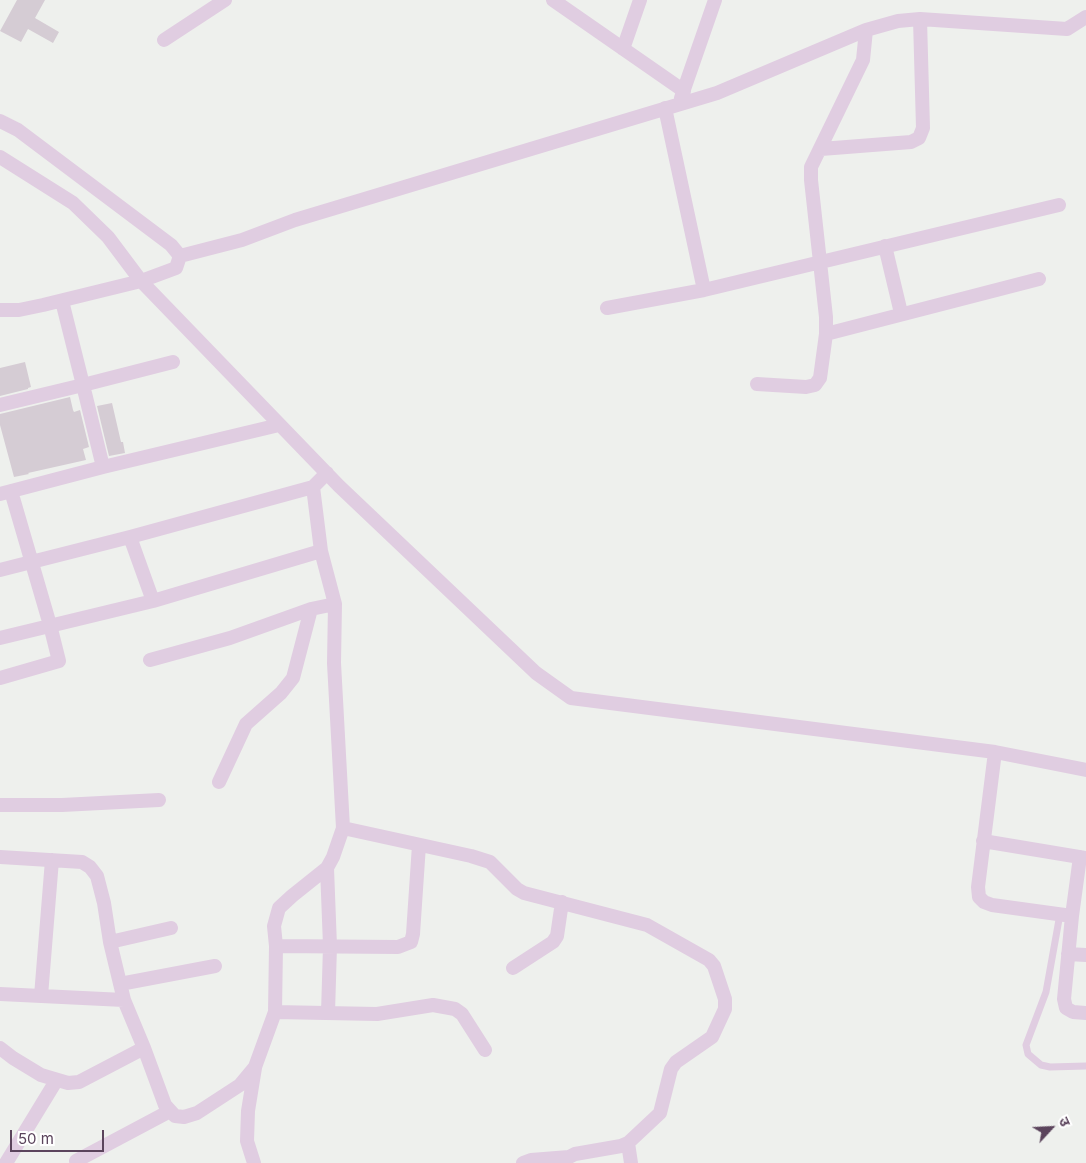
<!DOCTYPE html>
<html>
<head>
<meta charset="utf-8">
<style>
  body { margin:0 }
  #map { position:relative; width:1086px; height:1163px; overflow:hidden; background:#eef0ed; font-family:Inter,"Noto Sans Devanagari",sans-serif }
  canvas { display:block }
  .north { position:absolute; left:1026px; top:1103px; width:50px; height:50px; -webkit-text-stroke:4px #fff; paint-order:stroke; rotate:65deg; font-size:14px; font-weight:700; line-height:20px; text-align:center; color:#5b445c }
  .north::after { content:''; display:block; margin:auto; width:18px; height:22px; background:#5b445c; clip-path:polygon(50% 0,100% 100%,50% 72%,0 100%) }
  .scale { position:absolute; left:10px; top:1130px; width:94px; height:22px; box-sizing:border-box; border:2px solid #5b445c; border-top:0; padding-left:6px; font-size:15px; line-height:18px; white-space:nowrap; color:#5b445c; -webkit-text-stroke:4px #fff; paint-order:stroke }
</style>
</head>
<body>
<div id="map">
<canvas width="1086" height="1163"></canvas>
<div class="north">उ</div>
<div class="scale">50 m</div>
</div>
<script>
const context = document.querySelector('canvas').getContext('2d');
context.lineJoin = 'round';
function fill(path, color) { context.fillStyle = color; context.fill(path, 'evenodd'); }
const poly = rows => new Path2D(rows.map(r => 'M' + r).join(''));
function stroke(path, color, width, dash) { context.strokeStyle = color; context.lineWidth = width; context.lineCap = dash ? 'butt' : 'round'; context.setLineDash(dash || []); context.stroke(path); }
fill(poly([
  [17,0,45,0,35,18,59,32,53,43,28,29,21,42,0,31],
  [25,362,31,387,28,388,28,389,0,396,0,368],
  [70,397,73,410,74,412,80,410,89,447,83,449,86,460,28,473,29,474,14,477,0,425,0,414],
  [112,403,121,442,123,442,125,453,109,456,97,406]
]), '#d5ccd4');
stroke(poly([
  [1060,914,1046,992,1026,1045,1028,1054,1041,1065,1050,1067,1086,1066]
]), '#e0cde1', 7);
stroke(poly([
  [553,0,684,91],
  [164,40,225,0],
  [623,49,640,0],
  [681,98,715,0],
  [665,108,704,290],
  [0,121,18,130,171,245,180,256,176,268,141,281,43,305,19,310,0,310],
  [821,149,911,142,919,138,923,128,920,19],
  [0,157,73,203,108,237,141,281,339,486,536,673,571,698,995,752,1086,770],
  [885,246,901,313],
  [180,256,242,240,295,220,717,93,866,30,898,21,920,19,1067,29,1086,17],
  [607,308,704,290,1059,205],
  [826,334,1039,279],
  [757,384,806,387,815,385,820,378,826,334,826,317,811,180,811,167,863,60,866,30],
  [0,405,83,385,62,301],
  [103,467,83,385,173,362],
  [0,494,103,467,279,425],
  [130,537,153,601],
  [0,570,130,537,313,487],
  [0,638,153,601,321,551],
  [150,660,230,638,311,609,335,604],
  [0,678,59,661,50,625,11,491],
  [995,752,978,887,979,897,984,902,992,905,1072,916],
  [219,782,246,724,281,693,293,678,311,609],
  [0,805,62,805,159,800],
  [343,828,471,856,490,862,517,889,524,893,647,925,709,960,714,966,725,999,725,1009,712,1037,676,1062,671,1069,660,1113,628,1143,621,1146,575,1154,569,1157,564,1163],
  [983,841,1086,858],
  [0,857,82,862,90,867,97,876,104,903,110,942,124,1000],
  [1080,857,1072,916,1064,999,1066,1008,1073,1012,1086,1013],
  [327,868,330,946,328,1013],
  [110,942,171,928],
  [276,946,398,947,411,942,413,934,419,845],
  [1068,954,1086,955],
  [513,968,553,942,557,936,562,902],
  [120,984,215,966],
  [0,994,124,1000,144,1048,165,1105,175,1116,184,1117,197,1113,240,1085,255,1067,275,1012,276,946,274,926,279,908,292,896,327,868,333,857,343,828,334,663,335,604,321,551,313,487,327,473],
  [41,996,52,860],
  [275,1012,377,1014,433,1005,455,1009,462,1014,485,1050],
  [0,1048,13,1058,41,1075,68,1083,79,1082,144,1048],
  [628,1143,631,1163],
  [76,1161,170,1111],
  [6,1163,56,1081],
  [254,1163,247,1141,248,1111,255,1068],
  [523,1163,531,1160,569,1157]
]), '#e0cde1', 14);
</script>
</body>
</html>
